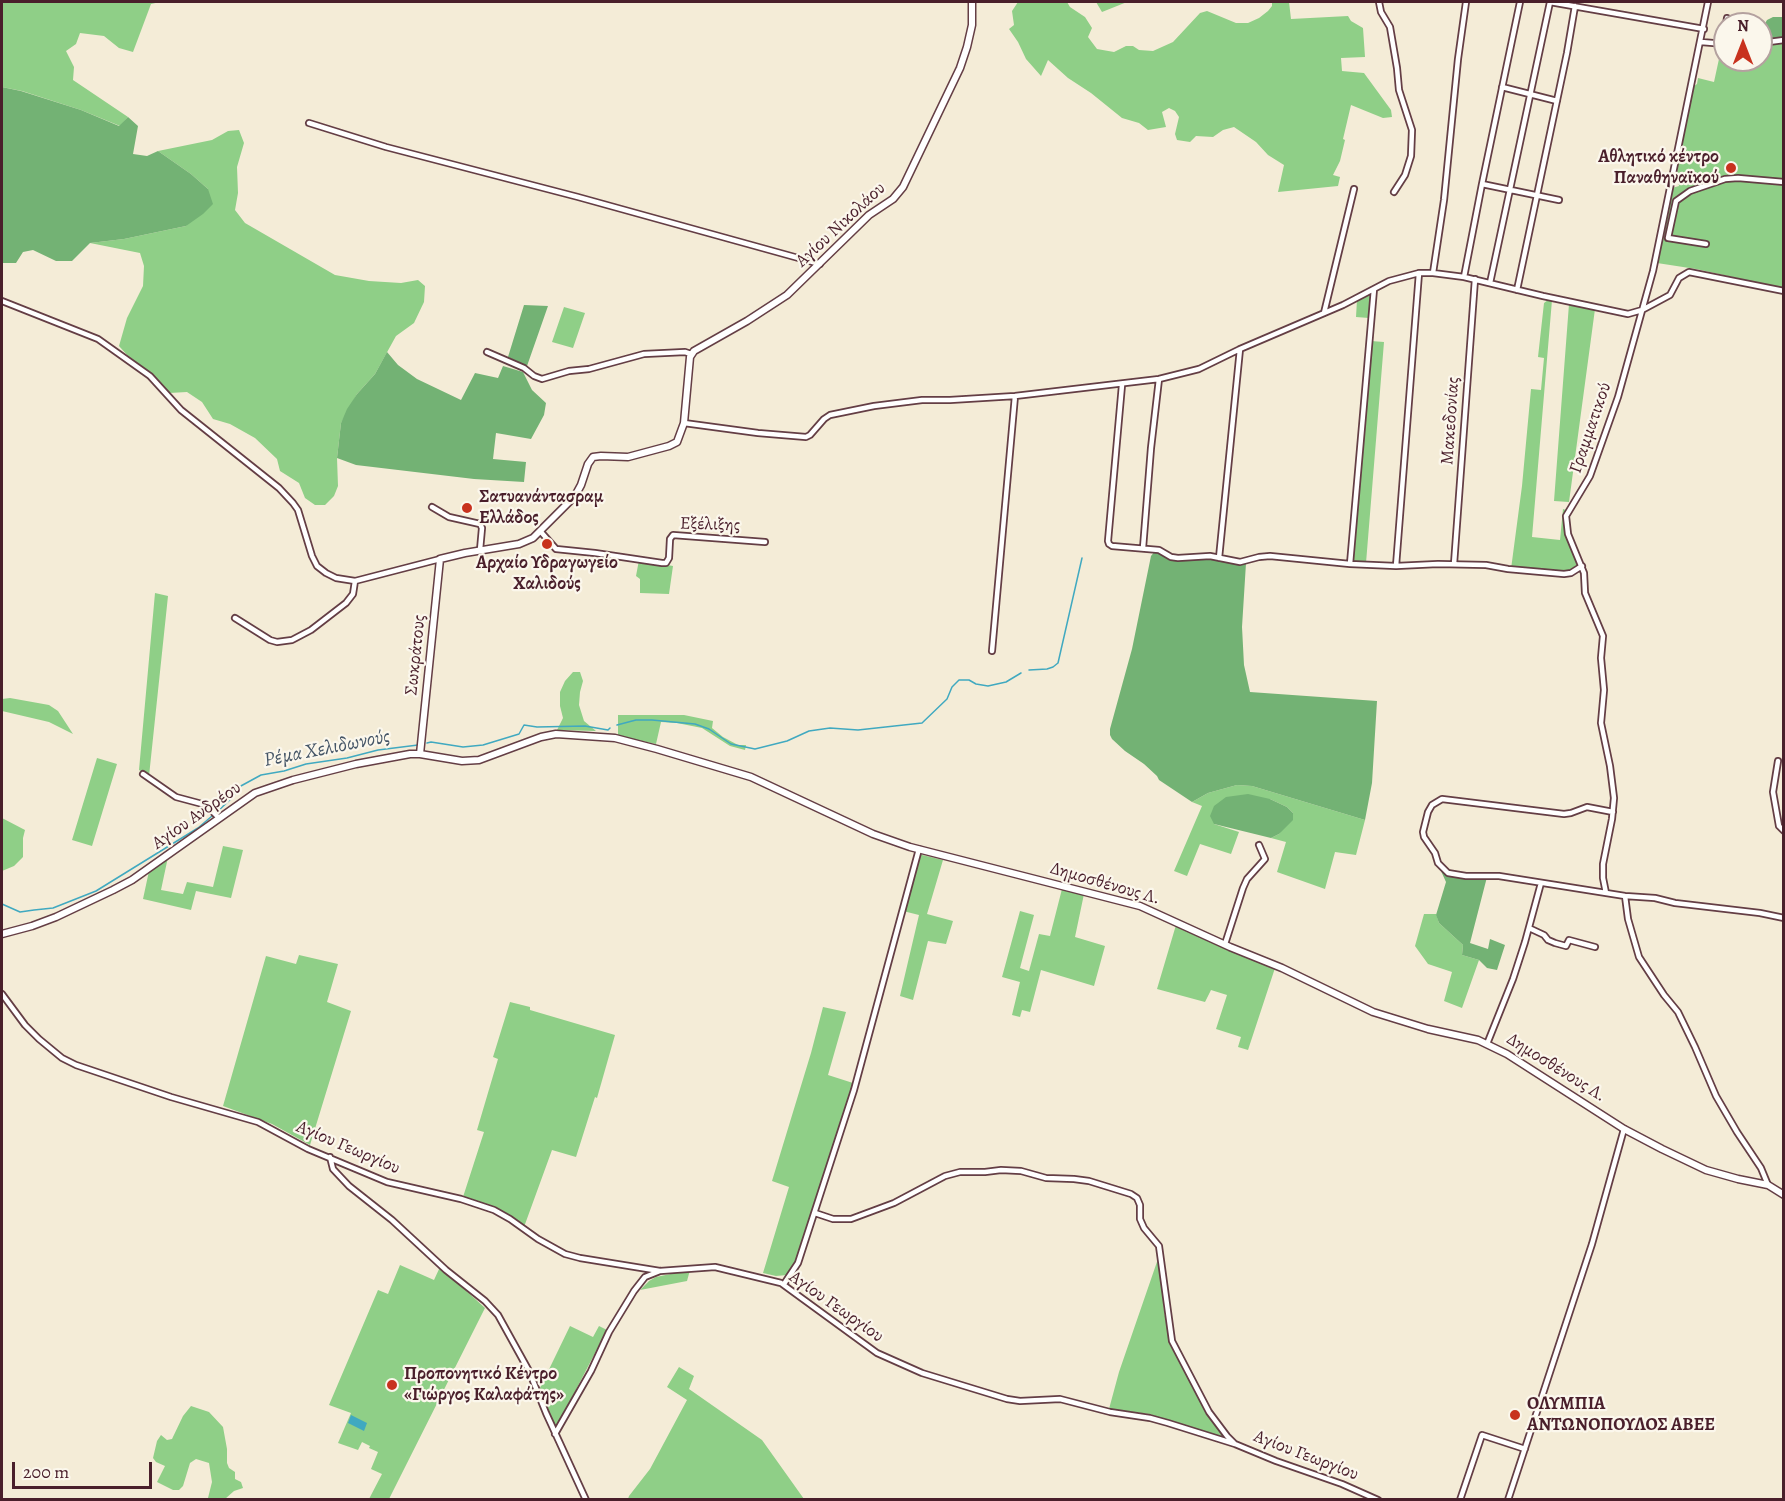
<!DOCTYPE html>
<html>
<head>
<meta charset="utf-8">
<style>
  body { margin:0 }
  #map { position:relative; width:1785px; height:1501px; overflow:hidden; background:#f4ecd7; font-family:Alegreya,serif }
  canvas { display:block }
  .frame { position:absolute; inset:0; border:3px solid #4a1f2b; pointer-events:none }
  .north { position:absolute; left:1713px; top:12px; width:60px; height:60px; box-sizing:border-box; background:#fbf7ec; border:2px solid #b4a19f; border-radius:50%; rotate:0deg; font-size:16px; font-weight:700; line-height:24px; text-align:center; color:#4a1f2b }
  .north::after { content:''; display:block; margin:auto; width:21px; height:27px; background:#c8321e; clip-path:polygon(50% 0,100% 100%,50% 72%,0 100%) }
  .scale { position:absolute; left:12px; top:1462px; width:140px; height:27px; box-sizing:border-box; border:3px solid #4a1f2b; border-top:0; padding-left:8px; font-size:18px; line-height:21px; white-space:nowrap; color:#4a1f2b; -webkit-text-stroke:4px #fbf7ec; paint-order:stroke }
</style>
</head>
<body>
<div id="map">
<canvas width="1785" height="1501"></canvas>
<div class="frame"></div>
<div class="north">N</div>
<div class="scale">200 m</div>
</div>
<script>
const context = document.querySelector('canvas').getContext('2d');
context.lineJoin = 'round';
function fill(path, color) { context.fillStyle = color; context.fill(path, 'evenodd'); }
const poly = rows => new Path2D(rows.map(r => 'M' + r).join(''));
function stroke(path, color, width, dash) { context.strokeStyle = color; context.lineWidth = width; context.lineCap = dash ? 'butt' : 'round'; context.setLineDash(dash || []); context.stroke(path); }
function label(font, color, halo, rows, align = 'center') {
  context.font = font + ' Alegreya,serif'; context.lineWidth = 4.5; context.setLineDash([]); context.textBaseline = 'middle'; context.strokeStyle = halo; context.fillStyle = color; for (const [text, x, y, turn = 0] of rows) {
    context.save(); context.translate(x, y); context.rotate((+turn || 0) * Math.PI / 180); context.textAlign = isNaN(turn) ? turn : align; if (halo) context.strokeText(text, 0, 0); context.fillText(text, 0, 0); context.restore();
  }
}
fill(poly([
  [2,2,160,2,151,4,133,52,119,48,104,36,80,33,76,44,66,51,74,67,73,80,128,117,120,126,81,110,22,91,2,87],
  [1018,2,1067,2,1070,7,1085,17,1092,28,1088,37,1097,49,1114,52,1126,46,1133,46,1139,50,1153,51,1173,42,1200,13,1207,11,1236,23,1248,23,1259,18,1268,11,1272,6,1272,2,1289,2,1291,19,1348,16,1351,21,1363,28,1365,57,1341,58,1342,71,1364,73,1391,110,1392,117,1383,118,1351,105,1343,139,1345,140,1340,161,1333,175,1340,177,1338,186,1278,192,1284,165,1268,155,1256,142,1234,127,1223,130,1213,137,1196,136,1190,142,1177,140,1175,134,1179,117,1175,111,1169,108,1162,112,1166,127,1148,130,1139,123,1122,118,1091,93,1068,78,1048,60,1041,76,1026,59,1018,42,1009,29,1014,25,1012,11],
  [1096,2,1127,2,1102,12],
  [1783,41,1783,288,1696,269,1657,263,1672,188,1679,186,1677,176,1678,160,1694,86,1697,84,1698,78,1714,82,1722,45,1725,46,1725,60,1761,60,1761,44],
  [239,130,244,143,237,167,238,193,235,210,245,223,335,275,369,281,401,283,418,280,425,286,424,302,414,323,396,336,375,374,357,394,341,423,337,458,338,486,334,496,325,505,315,505,305,498,299,483,280,471,277,459,255,438,230,424,213,419,202,402,187,392,169,393,151,373,128,356,119,346,127,318,143,286,144,266,140,253,90,243,124,239,186,226,208,189,191,174,158,151,212,140,228,131],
  [1369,294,1371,294,1369,318,1356,317,1357,300],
  [1548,300,1552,300,1532,537,1560,540,1563,509,1566,510,1564,525,1567,536,1578,564,1570,570,1564,572,1511,569,1522,486,1531,389,1541,390,1544,358,1538,357,1544,303],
  [1569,304,1595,309,1569,502,1554,501],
  [564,307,585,313,573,348,552,342],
  [1371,341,1384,342,1366,563,1352,562],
  [639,560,673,566,669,594,640,593,640,579,636,576],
  [155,593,168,596,149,776,139,770],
  [573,672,580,672,583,681,580,692,579,705,584,721,596,731,557,730,563,718,560,706,560,692,565,681],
  [10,698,49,705,58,711,73,734,49,722,2,711,2,699],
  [618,715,684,715,713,721,712,728,723,737,738,745,746,745,745,750,730,746,702,728,677,723,661,722,656,744,618,736],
  [97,758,117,764,92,846,72,840],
  [1237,785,1252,786,1365,820,1356,855,1335,852,1325,889,1277,872,1286,842,1271,838,1279,834,1293,813,1287,807,1270,799,1214,824,1239,832,1231,854,1200,844,1187,876,1174,871,1202,806,1192,802,1208,793],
  [2,818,25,830,23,838,23,857,14,866,2,871],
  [223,846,243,850,231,898,196,891,191,910,143,899,149,871,168,857,161,890,183,894,187,882,213,887],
  [918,854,943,860,927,914,953,921,946,944,928,941,913,1000,900,996,919,915,903,911],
  [1062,889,1084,894,1075,937,1105,946,1094,986,1041,970,1030,1012,1022,1010,1020,1017,1012,1015,1020,982,1002,977,1020,911,1034,915,1020,968,1029,971,1039,934,1050,936],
  [1424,914,1436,914,1439,923,1463,945,1462,955,1479,960,1462,1008,1444,1001,1452,972,1428,964,1415,946],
  [1176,925,1275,968,1248,1050,1238,1047,1241,1037,1216,1029,1227,995,1211,990,1205,1002,1157,989],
  [299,955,338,964,327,1002,351,1011,310,1145,272,1124,223,1106,266,956,296,964],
  [510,1002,530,1007,530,1010,615,1035,597,1098,595,1097,576,1157,552,1150,524,1227,496,1208,463,1197,484,1132,477,1130,498,1059,493,1057],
  [823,1007,846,1012,828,1075,853,1083,796,1263,787,1275,776,1276,763,1273,789,1187,772,1181,811,1053],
  [1159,1256,1164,1311,1170,1344,1226,1439,1149,1414,1109,1409,1119,1372],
  [400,1265,434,1280,440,1267,485,1308,389,1499,369,1499,382,1474,371,1469,378,1452,369,1448,370,1446,362,1442,358,1450,338,1443,351,1413,329,1405,378,1290,388,1294],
  [690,1270,687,1281,640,1290,649,1281,656,1277],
  [570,1326,593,1337,599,1326,607,1330,555,1430,539,1390],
  [679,1367,694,1376,689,1389,762,1440,804,1499,628,1499,629,1496,650,1469,687,1400,667,1387],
  [191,1406,209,1412,223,1427,227,1449,227,1463,229,1468,235,1472,235,1479,241,1482,243,1488,234,1491,225,1499,210,1499,208,1498,212,1482,209,1463,196,1459,190,1463,183,1486,179,1490,173,1490,157,1482,165,1466,156,1462,153,1458,157,1441,161,1435,167,1440,172,1439,183,1416]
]), '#8fcf87');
fill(poly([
  [1773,17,1783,17,1783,38,1769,39,1764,33,1763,27,1767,20],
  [2,87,21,91,81,110,119,126,128,117,138,126,133,154,147,156,158,151,191,174,208,189,213,204,203,214,186,226,124,239,90,243,72,261,56,261,33,250,23,252,16,263,2,263],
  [524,305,548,306,527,366,508,357],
  [387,352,398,365,417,379,461,400,475,373,498,378,503,366,523,372,532,390,546,403,544,415,531,439,496,433,493,459,526,462,524,482,474,479,356,465,337,458,341,423,347,409,357,394,375,374],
  [1158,551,1175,559,1210,558,1219,559,1234,564,1246,563,1242,627,1244,665,1250,692,1377,701,1372,783,1365,820,1252,786,1237,785,1208,793,1192,802,1159,780,1157,776,1144,764,1125,751,1112,739,1110,735,1110,729,1132,649,1151,556,1155,551],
  [1248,794,1270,799,1287,807,1293,813,1293,820,1279,834,1271,838,1214,824,1210,816,1214,806,1226,797],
  [1441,871,1449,875,1487,877,1470,943,1488,949,1490,939,1505,945,1497,970,1487,968,1479,960,1462,955,1463,945,1439,923,1436,915,1446,882]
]), '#73b274');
fill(poly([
  [351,1415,367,1423,364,1431,348,1423]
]), '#40a9c0');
stroke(poly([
  [1029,670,1047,669,1053,667,1058,663,1082,558],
  [617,725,636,720,652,720,695,724,709,729,731,744,755,749,787,741,809,731,830,728,858,730,922,723,947,699,952,687,959,680,969,680,976,684,988,686,1006,682,1021,673],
  [427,743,431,742,463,747,483,745,519,734,524,725,537,727,585,726,608,730,610,728],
  [218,811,234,796,239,787,261,775,284,771,306,764,347,758,378,750,418,745],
  [2,904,20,912,34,910,53,908,96,891,198,828,212,816]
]), '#40a9c0', 1.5);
const street = poly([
  [1379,2,1381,12,1390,27,1397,68,1399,90,1412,130,1411,156,1405,175,1394,192],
  [1550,2,1704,29],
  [1726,24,1727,18],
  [1701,42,1725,44],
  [1761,43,1784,40],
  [1723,44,1725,31],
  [1502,87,1557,101],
  [309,123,386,147,578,197,820,264],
  [1482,184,1520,2],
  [1706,244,1668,238,1676,201,1690,191,1725,179,1738,178,1784,182],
  [1433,273,1444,200,1458,59,1466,2],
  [1464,277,1482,184,1559,200],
  [1490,283,1550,2],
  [1517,290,1567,53,1575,6],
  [2,301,98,339,150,376,181,410,279,488,293,503,298,510,312,556,317,566,326,573,336,578,355,581,440,559],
  [1324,313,1354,189],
  [487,352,524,368,534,376,542,379,569,371,589,369,644,354,685,352,691,354],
  [1122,385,1108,541,1109,544,1112,546,1159,550,1171,557,1178,558,1210,556,1240,562,1259,557,1270,556,1350,564,1396,566,1438,564,1486,565,1508,569,1564,574,1571,573,1582,566],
  [684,423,758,433,806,437,810,435,824,419,830,415,874,406,922,400,950,400,1015,396,1159,379,1199,369,1240,349,1343,305,1389,281,1419,273,1433,273,1464,277,1543,296,1628,314,1642,310,1670,295,1679,278,1689,272,1784,291],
  [432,507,449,517,480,524,482,528,480,550],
  [541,532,556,549,595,553,662,563,666,563,669,558,670,539,673,535,765,542],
  [1143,548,1151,448,1159,379],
  [1219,558,1240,349],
  [1350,564,1374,289],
  [1454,564,1475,279],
  [1396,566,1419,273],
  [235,618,270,640,277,642,292,640,311,630,346,603,353,594,355,581],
  [992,651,1015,396],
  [1778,761,1773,792,1779,826,1784,831],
  [143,774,176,797,206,805,219,818],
  [1613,812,1587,807,1571,813,1564,814,1442,799,1432,805,1428,812,1423,832,1424,837,1435,853,1438,863,1448,873,1466,876,1499,876,1625,896,1655,898,1675,903,1760,913,1784,918],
  [1606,893,1603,878,1603,864,1612,819,1614,798,1610,766,1601,723,1604,690,1601,658,1603,636,1585,593,1584,573,1568,534,1566,516,1590,476,1618,397,1653,271,1708,2],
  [1625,896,1628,919,1639,957,1664,995,1678,1012,1695,1047,1716,1096,1737,1132,1761,1168,1768,1185],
  [1529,928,1544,935,1548,940,1555,943,1566,946,1569,940,1595,947],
  [1225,944,1243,888,1247,879,1265,859,1259,845],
  [2,994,25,1025,39,1039,62,1058,76,1065,171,1097,258,1122,308,1149,387,1182,461,1199,494,1210,510,1219,538,1239,565,1254,580,1258,660,1271,715,1267,781,1283,877,1353,922,1373,1007,1399,1020,1401,1060,1399,1110,1412,1150,1418,1168,1423,1235,1444,1276,1461,1342,1484,1378,1500],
  [1487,1044,1513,979,1525,942,1541,883],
  [330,1157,333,1169,349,1186,392,1220,446,1270,485,1301,498,1315,529,1371,546,1413,586,1500],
  [815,1213,833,1219,851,1219,894,1203,945,1176,960,1172,985,1172,1001,1170,1021,1171,1046,1178,1074,1179,1089,1181,1131,1194,1137,1198,1140,1205,1140,1219,1144,1228,1159,1246,1172,1341,1209,1412,1227,1436,1234,1443],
  [784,1284,798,1263,854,1090,919,849],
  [555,1434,591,1371,609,1332,634,1291,645,1277,660,1271],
  [1460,1500,1482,1435,1525,1449],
  [1508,1500,1592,1244,1624,1129]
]);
const secondary = poly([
  [420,754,440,559,465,553,519,544,533,538,575,496,581,485,588,464,593,457,601,456,628,457,669,446,677,442,684,423,690,357,694,351,747,321,787,295,869,215,893,199,903,187,960,68,967,47,972,25,972,2],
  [2,934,32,926,56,917,113,890,132,880,255,793,293,780,356,764,410,754,420,754,462,761,479,760,541,737,556,734,615,738,657,749,751,777,873,834,910,847,1140,906,1230,947,1282,968,1373,1012,1428,1029,1478,1040,1507,1054,1624,1129,1662,1149,1706,1170,1738,1179,1768,1185,1784,1195]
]);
stroke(street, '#643e45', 8);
stroke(secondary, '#643e45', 9);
stroke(street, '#fff', 4.5);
stroke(secondary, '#fff', 6);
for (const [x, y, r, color] of [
  [1731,168,6,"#c8321e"],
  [467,508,6,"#c8321e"],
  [547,544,6,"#c8321e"],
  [392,1385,6,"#c8321e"],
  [1515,1415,6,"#c8321e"]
]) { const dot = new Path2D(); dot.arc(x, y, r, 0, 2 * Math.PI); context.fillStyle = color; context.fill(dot); stroke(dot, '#fbf7ec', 2); }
label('bold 18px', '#4a1f2b', '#fbf7ec', [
  ["Αθλητικό κέντρο",1719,158,"right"],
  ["Παναθηναϊκού",1719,179,"right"],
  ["Σατυανάντασραμ",479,498],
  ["Ελλάδος",479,519],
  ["Αρχαίο Υδραγωγείο",547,564,"center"],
  ["Χαλιδούς",547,585,"center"],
  ["Προπονητικό Κέντρο",404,1375],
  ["«Γιώργος Καλαφάτης»",404,1396],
  ["ΟΛΥΜΠΙΑ",1527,1405],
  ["ΑΝΤΩΝΟΠΟΥΛΟΣ ΑΒΕΕ",1527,1426]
], 'left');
label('18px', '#4a1f2b', '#fbf7ec', [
  ["Αγίου Νικολάου",841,225,-43],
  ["Μακεδονίας",1451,421,-86],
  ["Γραμματικού",1591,428,-71],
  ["Εξέλιξης",710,525,2],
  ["Σωκράτους",416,655,-84],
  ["Αγίου Ανδρέου",197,816,-35],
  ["Δημοσθένους Λ.",1105,884,16],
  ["Δημοσθένους Λ.",1556,1068,32],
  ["Αγίου Γεωργίου",348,1148,23],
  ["Αγίου Γεωργίου",836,1307,35],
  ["Αγίου Γεωργίου",1306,1456,21]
]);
label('italic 20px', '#465667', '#fbf7ec', [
  ["Ρέμα Χελιδωνούς",327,749,-11]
]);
</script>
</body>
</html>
